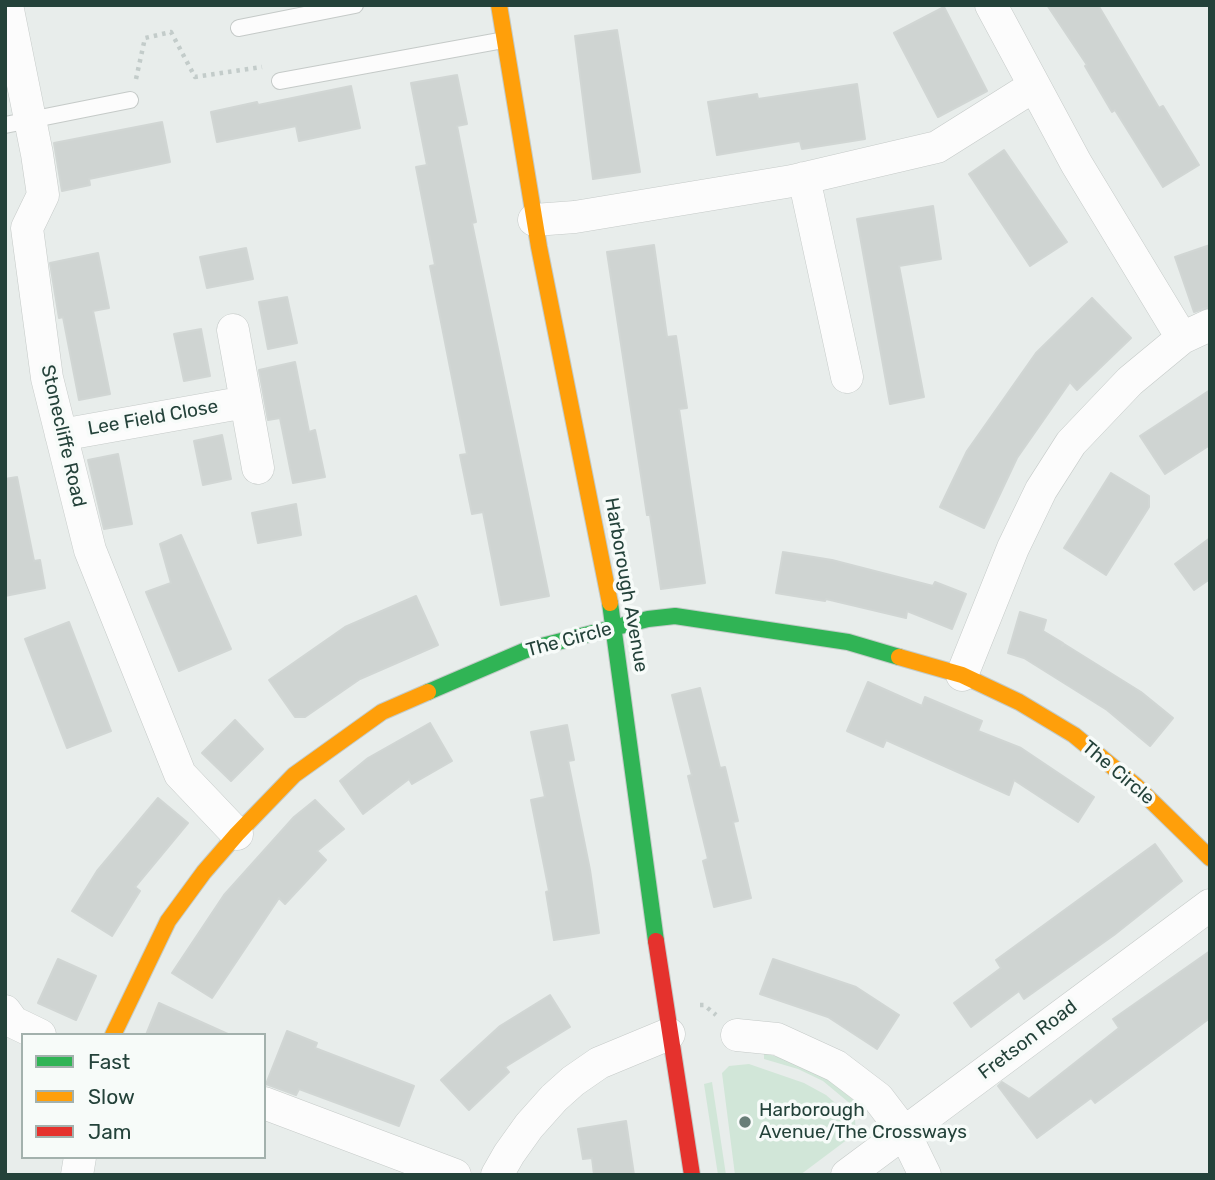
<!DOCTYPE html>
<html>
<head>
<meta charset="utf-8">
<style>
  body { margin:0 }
  #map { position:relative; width:1215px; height:1180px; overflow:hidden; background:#e8edeb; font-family:Rubik,sans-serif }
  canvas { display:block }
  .frame { position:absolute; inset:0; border:7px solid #24423a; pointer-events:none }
  .legend { position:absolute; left:21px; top:1033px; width:245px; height:126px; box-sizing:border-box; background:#f7fbf9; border:2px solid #a3b1ad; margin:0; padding:9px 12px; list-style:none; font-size:21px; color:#24423a }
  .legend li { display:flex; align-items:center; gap:14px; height:35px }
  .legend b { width:35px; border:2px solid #a3b1ad }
</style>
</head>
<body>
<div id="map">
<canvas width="1215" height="1180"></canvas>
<div class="frame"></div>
<ul class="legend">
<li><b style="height:9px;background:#30b455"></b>Fast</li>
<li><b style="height:9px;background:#ff9f0a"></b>Slow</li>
<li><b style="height:9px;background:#e5322d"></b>Jam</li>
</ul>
</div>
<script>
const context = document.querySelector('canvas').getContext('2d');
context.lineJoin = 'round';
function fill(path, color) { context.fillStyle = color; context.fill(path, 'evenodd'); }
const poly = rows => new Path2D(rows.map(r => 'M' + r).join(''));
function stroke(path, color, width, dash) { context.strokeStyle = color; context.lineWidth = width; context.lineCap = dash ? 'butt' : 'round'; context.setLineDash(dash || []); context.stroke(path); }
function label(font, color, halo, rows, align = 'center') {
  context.font = font + ' Rubik,sans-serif'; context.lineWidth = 7; context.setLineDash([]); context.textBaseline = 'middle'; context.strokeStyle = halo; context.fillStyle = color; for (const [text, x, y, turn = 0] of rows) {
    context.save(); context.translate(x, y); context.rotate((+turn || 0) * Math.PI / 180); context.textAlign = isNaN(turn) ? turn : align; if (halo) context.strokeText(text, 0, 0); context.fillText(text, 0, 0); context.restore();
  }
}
fill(poly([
  [764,1053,785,1059,825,1077,866,1110,859,1111,823,1081,798,1069,764,1059],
  [749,1064,804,1083,826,1095,855,1120,856,1133,800,1175,735,1175,722,1073,729,1066],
  [712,1082,726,1175,718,1175,704,1084]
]), '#d1e6d8');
const building = poly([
  [1047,5,1098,5,1159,108,1163,106,1199,165,1163,187,1115,110,1112,112,1085,66,1087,65,1047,5],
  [944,7,987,91,938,117,894,33,944,7],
  [617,30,640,172,593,179,575,36,617,30],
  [457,75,467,124,457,126,476,222,472,223,549,596,501,605,483,512,472,514,460,455,467,454,430,266,435,265,416,167,427,165,411,83,457,75],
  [857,84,865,139,802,149,800,141,717,155,708,102,757,94,758,99,857,84],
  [351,86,360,128,299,141,296,126,217,142,211,112,257,102,258,105,351,86],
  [162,122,170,162,89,179,90,185,62,191,54,143,162,122],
  [1004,150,1067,242,1030,266,969,174,1004,150],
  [933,206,941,259,899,266,924,397,890,404,857,219,933,206],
  [654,245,667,337,676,336,687,408,679,409,705,583,661,589,650,515,647,515,607,252,654,245],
  [1210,245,1210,307,1194,312,1175,257,1210,245],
  [246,248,253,279,207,288,200,257,246,248],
  [98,253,109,308,93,311,110,394,79,400,63,317,59,318,50,263,98,253],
  [287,297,297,343,268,349,259,302,287,297],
  [1092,298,1131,338,1077,390,1070,382,1017,458,984,528,940,507,967,451,1036,353,1092,298],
  [201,329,210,376,184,381,174,334,201,329],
  [295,362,309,432,315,430,325,477,293,483,280,418,268,420,259,370,295,362],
  [1210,390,1210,445,1165,474,1140,436,1210,390],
  [222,435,231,479,203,485,194,441,222,435],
  [118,454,132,524,104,529,88,460,118,454],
  [1111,473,1149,496,1149,507,1106,575,1064,548,1111,473],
  [17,477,34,561,40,560,45,588,5,596,5,479,17,477],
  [296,504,301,535,258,543,252,513,296,504],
  [181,535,231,649,179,671,146,592,171,583,160,544,181,535],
  [1210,538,1210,579,1194,590,1175,564,1210,538],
  [783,552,832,560,933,586,935,582,966,594,952,629,907,611,906,618,826,599,825,601,776,593,783,552],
  [416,596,438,645,360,679,305,717,295,717,269,680,345,627,416,596],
  [1020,612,1046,620,1043,631,1063,643,1062,646,1064,644,1141,692,1173,718,1150,746,1107,710,1024,658,1008,653,1020,612],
  [69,622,111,731,67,748,25,639,69,622],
  [868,682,922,706,925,697,982,721,978,731,1021,748,1094,797,1078,822,1014,780,1009,795,886,740,883,747,847,731,868,682],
  [700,688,720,768,725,767,738,821,733,822,751,898,714,907,703,861,708,859,688,776,692,775,672,695,700,688],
  [235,720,263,749,231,781,202,753,235,720],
  [430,723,452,761,412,784,409,779,363,814,340,781,368,758,430,723],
  [567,725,574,760,568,761,590,870,599,933,554,940,546,892,549,891,531,800,545,797,531,732,567,725],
  [158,798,188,823,135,887,140,891,112,936,72,911,97,871,158,798],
  [315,800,344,829,317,851,326,860,285,904,279,898,212,998,172,973,224,895,294,817,315,800],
  [1155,844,1182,881,1114,935,1024,999,1019,991,971,1027,954,1003,1001,968,996,960,1155,844],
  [1210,951,1210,1018,1095,1103,1091,1098,1037,1138,998,1086,1002,1082,1029,1099,1119,1028,1113,1019,1210,951],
  [58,959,96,976,76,1020,38,1003,58,959],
  [773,959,856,987,899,1015,877,1049,828,1017,760,994,773,959],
  [550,995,570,1027,505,1067,509,1072,469,1110,441,1080,500,1026,550,995],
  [159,1003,230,1035,146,1035,159,1003],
  [287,1031,317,1043,315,1048,414,1086,399,1126,299,1089,296,1095,266,1084,287,1031],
  [626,1121,634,1175,594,1175,592,1158,583,1159,578,1129,626,1121]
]);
fill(building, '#cfd4d2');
stroke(building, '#d1d6d4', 2);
const lane = poly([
  [239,28,355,5],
  [280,81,504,40],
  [5,125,130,100]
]);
const street = poly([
  [7,5,37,154,43,195,27,228,47,378,90,550,180,774,237,834],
  [991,5,1076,163,1182,338],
  [804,178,847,377],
  [534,220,575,217,792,181,937,147,1034,86],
  [233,330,258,468],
  [61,435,246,402],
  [962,675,1013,548,1041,490,1071,443,1130,381,1182,338,1210,325],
  [5,1011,13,1022,40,1035],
  [737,1035,777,1039,836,1066,878,1098,904,1132,925,1175],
  [264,1103,455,1175],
  [77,1175,80,1157],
  [497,1175,509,1154,529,1126,554,1098,573,1081,599,1063,669,1034],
  [847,1175,1210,905]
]);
const fast = poly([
  [610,603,656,941],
  [428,692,526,650,648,619,675,616,848,642,899,657]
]);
const slow = poly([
  [499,5,539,247,610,603],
  [899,657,962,675,1019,702,1074,735,1136,786,1210,858],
  [113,1035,168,921,204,872,237,834,294,775,382,712,428,692]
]);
const jam = poly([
  [656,941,692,1175]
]);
stroke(lane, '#c5cac8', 18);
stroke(street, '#c5cac8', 33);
stroke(fast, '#c3cbc8', 18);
stroke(slow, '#c3cbc8', 18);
stroke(jam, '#c3cbc8', 18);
stroke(poly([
  [136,79,145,38,171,32,195,77,262,67],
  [700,1005,704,1005,716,1015]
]), '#c3ccca', 4.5, [3.5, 5]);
stroke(lane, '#fcfcfc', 16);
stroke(street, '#fcfcfc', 32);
stroke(fast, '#30b455', 16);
stroke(slow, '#ff9f0a', 16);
stroke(jam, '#e5322d', 16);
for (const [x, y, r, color] of [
  [745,1122,7,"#697e78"]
]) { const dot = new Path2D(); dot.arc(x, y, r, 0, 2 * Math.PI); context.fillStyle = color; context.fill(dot); stroke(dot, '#f7fbf9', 2.5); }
label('19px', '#24423a', '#f7fbf9', [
  ["Lee Field Close",153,418,-10],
  ["Stonecliffe Road",63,436,77],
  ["Harborough Avenue",626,585,80],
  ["The Circle",569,640,-15],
  ["The Circle",1118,773,40],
  ["Fretson Road",1028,1040,-37]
]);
label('19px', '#24423a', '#f7fbf9', [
  ["Harborough",759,1111],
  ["Avenue/The Crossways",759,1133]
], 'left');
</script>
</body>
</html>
